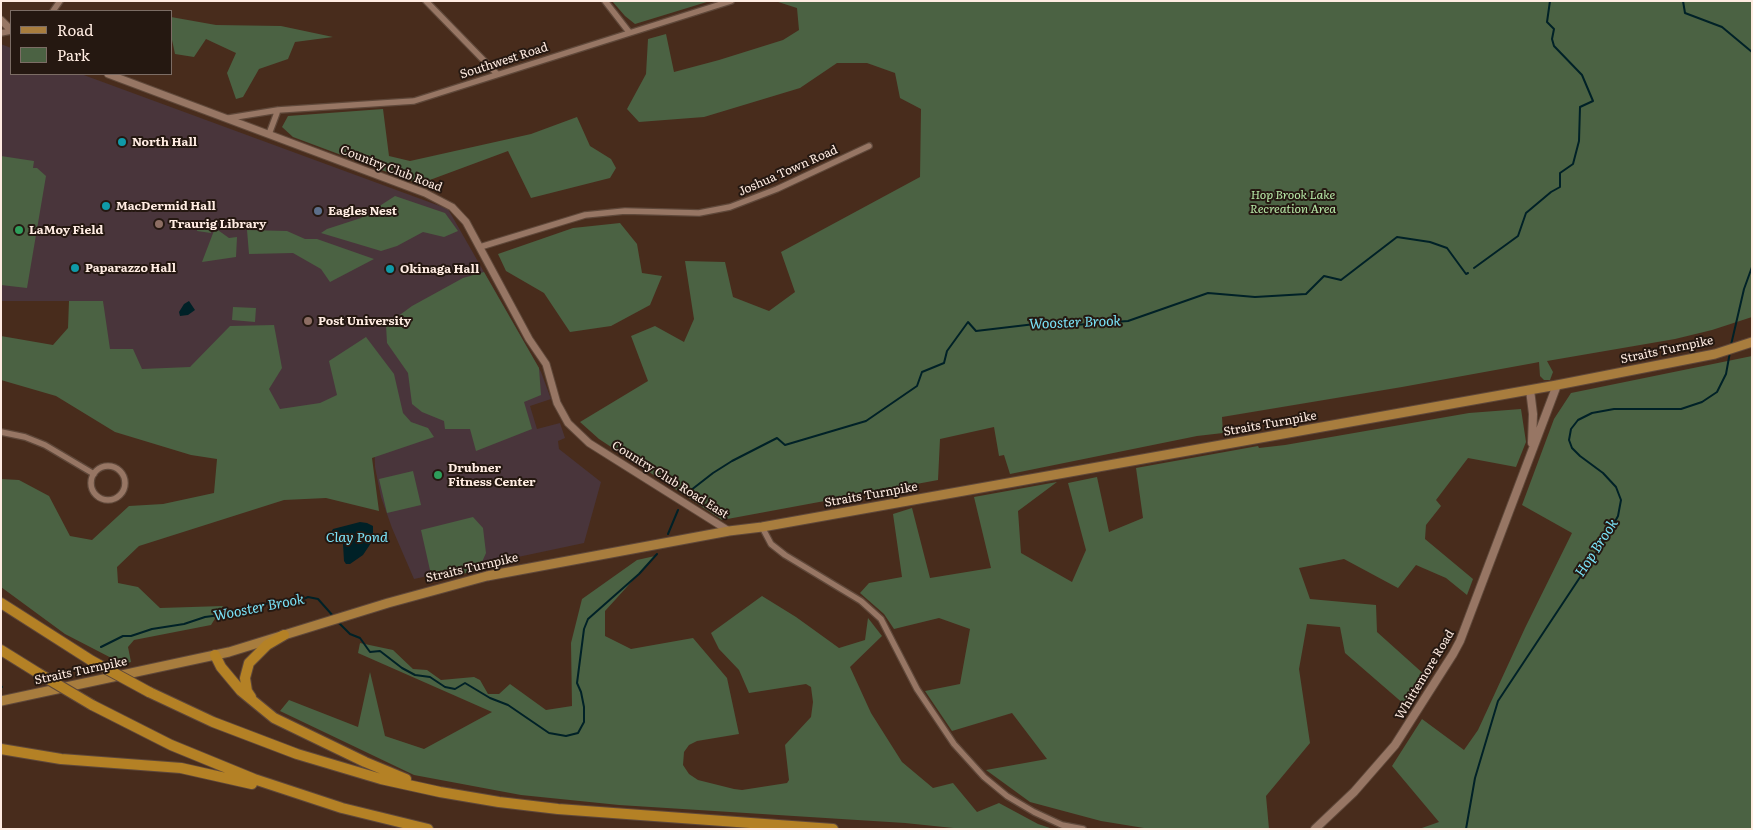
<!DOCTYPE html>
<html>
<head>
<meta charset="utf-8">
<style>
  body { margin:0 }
  #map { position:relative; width:1753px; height:830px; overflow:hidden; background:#482c1c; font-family:Literata,serif }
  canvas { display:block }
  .frame { position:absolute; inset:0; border:2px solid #ffece2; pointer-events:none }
  .legend { position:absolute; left:10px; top:10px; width:162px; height:65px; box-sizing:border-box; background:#251811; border:1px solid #7c6d65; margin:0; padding:6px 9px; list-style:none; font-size:15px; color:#ffece2 }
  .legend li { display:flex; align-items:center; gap:10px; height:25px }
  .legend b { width:25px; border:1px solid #7c6d65 }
</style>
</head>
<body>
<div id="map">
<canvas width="1753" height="830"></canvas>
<div class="frame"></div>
<ul class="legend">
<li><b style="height:6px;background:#a87d3e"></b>Road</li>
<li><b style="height:14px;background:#4b6243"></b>Park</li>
</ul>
</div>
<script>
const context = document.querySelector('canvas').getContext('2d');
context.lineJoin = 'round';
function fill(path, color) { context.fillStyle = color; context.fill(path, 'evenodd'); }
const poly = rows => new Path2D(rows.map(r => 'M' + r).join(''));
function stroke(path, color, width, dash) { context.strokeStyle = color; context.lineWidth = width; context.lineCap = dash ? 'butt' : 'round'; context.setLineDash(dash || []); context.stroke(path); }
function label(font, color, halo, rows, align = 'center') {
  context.font = font + ' Literata,serif'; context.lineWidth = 4; context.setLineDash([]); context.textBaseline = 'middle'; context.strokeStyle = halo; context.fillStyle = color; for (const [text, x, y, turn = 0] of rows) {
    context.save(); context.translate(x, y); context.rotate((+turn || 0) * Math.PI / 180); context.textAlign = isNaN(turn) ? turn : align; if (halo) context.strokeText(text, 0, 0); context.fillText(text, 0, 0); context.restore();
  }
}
fill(poly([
  [1,44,11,48,11,74,81,74,448,209,541,372,551,399,530,406,537,429,560,423,565,438,558,441,559,449,601,482,584,543,414,579,392,528,381,497,375,467,374,436,106,375,103,301,1,301]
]), '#49353b');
fill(poly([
  [612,1,710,1,635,24,625,16],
  [775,1,1752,1,1752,317,1712,330,1675,339,1547,361,1553,372,1550,380,1544,380,1540,376,1539,362,1534,363,1402,387,1222,417,1223,433,1197,436,1010,474,1004,455,999,456,994,427,940,439,938,480,722,520,599,439,580,422,648,381,631,336,655,326,684,342,694,319,685,261,725,262,733,297,769,311,795,292,781,252,920,177,921,109,900,98,895,73,867,63,837,63,800,88,704,117,639,122,627,109,646,74,648,39,666,34,674,72,719,60,783,40,799,30,797,8],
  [171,17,216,25,281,26,333,37,295,42,288,59,259,69,243,97,236,99,227,73,236,53,206,39,194,57,175,54,171,35],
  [383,109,389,156,410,161,531,134,577,117,590,146,611,159,616,168,610,178,531,198,508,151,419,184,293,137,282,127,288,116],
  [1,156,34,161,33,168,37,168,46,176,27,288,1,285],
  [395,196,445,213,458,231,444,237,423,232,397,246,381,251,321,233,327,229,361,218],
  [198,221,212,223,211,233,197,231],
  [620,223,637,244,642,273,662,276,650,305,611,326,570,332,544,293,506,271,498,254,573,228],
  [215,228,229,238,237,237,236,257,202,262],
  [247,230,287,231,305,239,317,239,374,259,330,282,321,269,293,253,249,254],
  [484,272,539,368,541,395,524,402,532,429,476,451,470,429,445,429,444,421,422,412,412,404,408,373,387,343,386,325,412,306,463,278],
  [69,301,103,301,110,349,133,349,142,369,190,367,230,326,274,325,282,368,269,389,280,409,320,403,337,395,329,361,366,337,394,374,403,413,411,422,428,428,434,437,372,458,379,511,326,498,284,500,139,546,117,567,118,583,138,587,160,608,223,606,211,625,134,640,128,647,131,662,123,664,65,634,1,587,1,479,19,480,49,496,70,536,92,540,129,506,163,504,214,493,217,459,191,455,115,432,56,396,1,380,1,336,53,345,68,328],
  [233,307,256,308,255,322,232,320],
  [1752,356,1752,829,1419,829,1439,822,1392,766,1422,719,1464,750,1478,730,1525,628,1572,533,1522,505,1554,419,1571,393],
  [1521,409,1526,442,1516,467,1468,458,1436,500,1441,506,1426,525,1425,539,1473,579,1467,595,1446,578,1416,565,1398,588,1344,559,1299,568,1310,599,1376,605,1377,632,1426,676,1405,705,1345,653,1340,627,1307,624,1299,669,1310,743,1266,796,1269,829,1150,829,1101,821,1030,802,986,770,1047,759,1012,713,952,731,925,691,960,684,970,629,939,618,894,629,884,614,860,593,869,583,902,577,893,514,912,508,930,578,991,568,974,497,1057,482,1018,511,1021,553,1072,582,1086,550,1068,483,1097,477,1109,532,1143,518,1136,468,1258,446,1259,448,1285,445,1469,413],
  [413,471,421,505,387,513,379,479],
  [473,517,483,528,486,553,478,571,432,579,421,530],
  [655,556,605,611,605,636,631,649,693,638,727,678,739,734,697,741,689,745,684,752,683,765,689,774,698,780,734,789,742,790,787,783,789,780,785,745,811,717,813,702,811,687,806,684,749,693,739,670,719,649,711,633,762,596,796,617,839,648,865,640,868,618,882,636,850,667,871,713,902,762,933,788,953,783,977,812,999,803,1038,824,1053,829,963,829,905,823,619,805,521,795,414,775,280,711,289,700,358,727,370,672,385,736,424,749,492,712,358,653,360,643,393,650,413,669,427,670,441,680,474,677,480,680,488,694,499,694,510,684,546,710,572,706,571,643,582,599,637,560]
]), '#4b6243');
fill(poly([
  [189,301,195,310,188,315,180,316,179,312,184,304],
  [360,522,367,523,373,526,373,540,363,555,350,564,346,564,344,561,343,544,332,543,330,537,331,532,333,529]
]), '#002127');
stroke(poly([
  [1683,1,1685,13,1722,27,1752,52],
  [1474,268,1518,236,1526,213,1551,192,1560,187,1560,173,1573,164,1579,141,1580,107,1593,101,1582,75,1554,46,1552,39,1554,29,1547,22,1550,1],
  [1731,345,1744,289,1752,267],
  [686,494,713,473,732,461,777,438,785,445,866,421,917,386,922,372,944,363,947,351,968,322,976,331,1052,322,1061,326,1128,321,1208,293,1255,297,1306,294,1324,276,1341,280,1397,237,1430,242,1447,248,1466,274,1468,273],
  [668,534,678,510],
  [339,623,350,634,360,638,370,652,380,651,402,668,415,675,430,677,445,687,455,689,465,683,490,698,508,705,549,733,566,736,578,733,584,722,584,707,581,692,577,683,584,629,588,619,639,574,657,554],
  [101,647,123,636,131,636,152,629,184,624,205,617,228,614,240,609,280,601,301,600,308,597,318,599,334,617],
  [1,686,2,687],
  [1466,829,1475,778,1498,701,1606,538,1618,516,1621,500,1616,487,1603,473,1580,456,1572,448,1569,440,1571,429,1578,420,1592,413,1614,409,1681,409,1702,402,1717,392,1726,374,1730,352]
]), '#002127', 2);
const minor = poly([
  [426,1,497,74],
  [605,1,629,32],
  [53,11,60,1],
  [1,33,11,31],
  [229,118,278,110,414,101,731,1],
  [269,134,278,110],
  [480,247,585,215,625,211,699,213,730,207,777,189,869,146],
  [1,432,25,437,45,445,94,474],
  '91 483a17 17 0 1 1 34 0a17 17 0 1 1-34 0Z',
  [762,527,771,544,785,555,861,601,881,619,917,689,954,744,984,777,1007,796,1034,812,1062,825,1083,829]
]);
const tertiary = poly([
  [1,20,11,30],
  [108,74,425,193,452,207,466,222,529,339,546,364,557,403,568,423,589,443,729,531]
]);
const secondary = poly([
  [1530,390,1533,414,1532,443],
  [1315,829,1354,792,1395,745,1453,654,1460,641,1557,385]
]);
const primary = poly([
  [1,701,229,652,388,603,487,576,729,531,762,527,1557,385,1715,354,1752,342]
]);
const motorway = poly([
  [1,603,92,661],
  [1,650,38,673],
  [215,655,221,667,241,691,274,718,365,762,406,779],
  [149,692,213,722,297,754,381,779,440,792,499,802,558,809,833,829],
  [251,697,247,691,245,678,249,663,267,645,284,635],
  [92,705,171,745,254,779,342,808,428,829],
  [1,749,61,759,181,768,252,784]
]);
stroke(minor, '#5f483a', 8);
stroke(tertiary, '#5f483a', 9);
stroke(secondary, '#5f483a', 10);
stroke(primary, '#5f483a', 11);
stroke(motorway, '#5f483a', 12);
stroke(minor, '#977664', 5.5);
stroke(tertiary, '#977664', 7);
stroke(secondary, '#977664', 8);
stroke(primary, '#a87d3e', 9);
stroke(motorway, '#b48125', 10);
const motorwayBridge = poly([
  [92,661,149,692],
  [38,673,92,705]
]);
stroke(motorwayBridge, '#5f483a', 12, []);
stroke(motorwayBridge, '#b48125', 10);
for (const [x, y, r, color] of [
  [122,142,5,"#0f9aa8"],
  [106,206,5,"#0f9aa8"],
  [318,211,5,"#5c6f8a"],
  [159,224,5,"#8d6e63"],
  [19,230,5,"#2e9e5b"],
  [75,268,5,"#0f9aa8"],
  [390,269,5,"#0f9aa8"],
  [308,321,5,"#8d6e63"],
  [438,475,5,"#2e9e5b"]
]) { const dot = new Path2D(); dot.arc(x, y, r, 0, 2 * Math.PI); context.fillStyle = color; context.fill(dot); stroke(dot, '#251811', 2); }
label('12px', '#ffece2', '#251811', [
  ["Southwest Road",504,61,-18],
  ["Country Club Road",391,169,21],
  ["Joshua Town Road",788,171,-24],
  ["Straits Turnpike",1667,350,-12],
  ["Straits Turnpike",1270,424,-10],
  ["Country Club Road East",670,480,32],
  ["Straits Turnpike",871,495,-10],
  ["Straits Turnpike",472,568,-13],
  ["Straits Turnpike",81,671,-12],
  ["Whittemore Road",1425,675,-59]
]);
label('bold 12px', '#ffece2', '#251811', [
  ["North Hall",132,142],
  ["MacDermid Hall",116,206],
  ["Eagles Nest",328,211],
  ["Traurig Library",169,224],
  ["LaMoy Field",29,230],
  ["Paparazzo Hall",85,268],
  ["Okinaga Hall",400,269],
  ["Post University",318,321],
  ["Drubner",448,468],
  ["Fitness Center",448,482]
], 'left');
label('italic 12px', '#b7e8a7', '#251811', [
  ["Hop Brook Lake",1293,195],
  ["Recreation Area",1293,209]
]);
label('italic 14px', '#7ae2f7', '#251811', [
  ["Wooster Brook",1075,323,-2],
  ["Clay Pond",357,538],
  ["Hop Brook",1597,548,-57],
  ["Wooster Brook",259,608,-11]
]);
</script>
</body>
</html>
